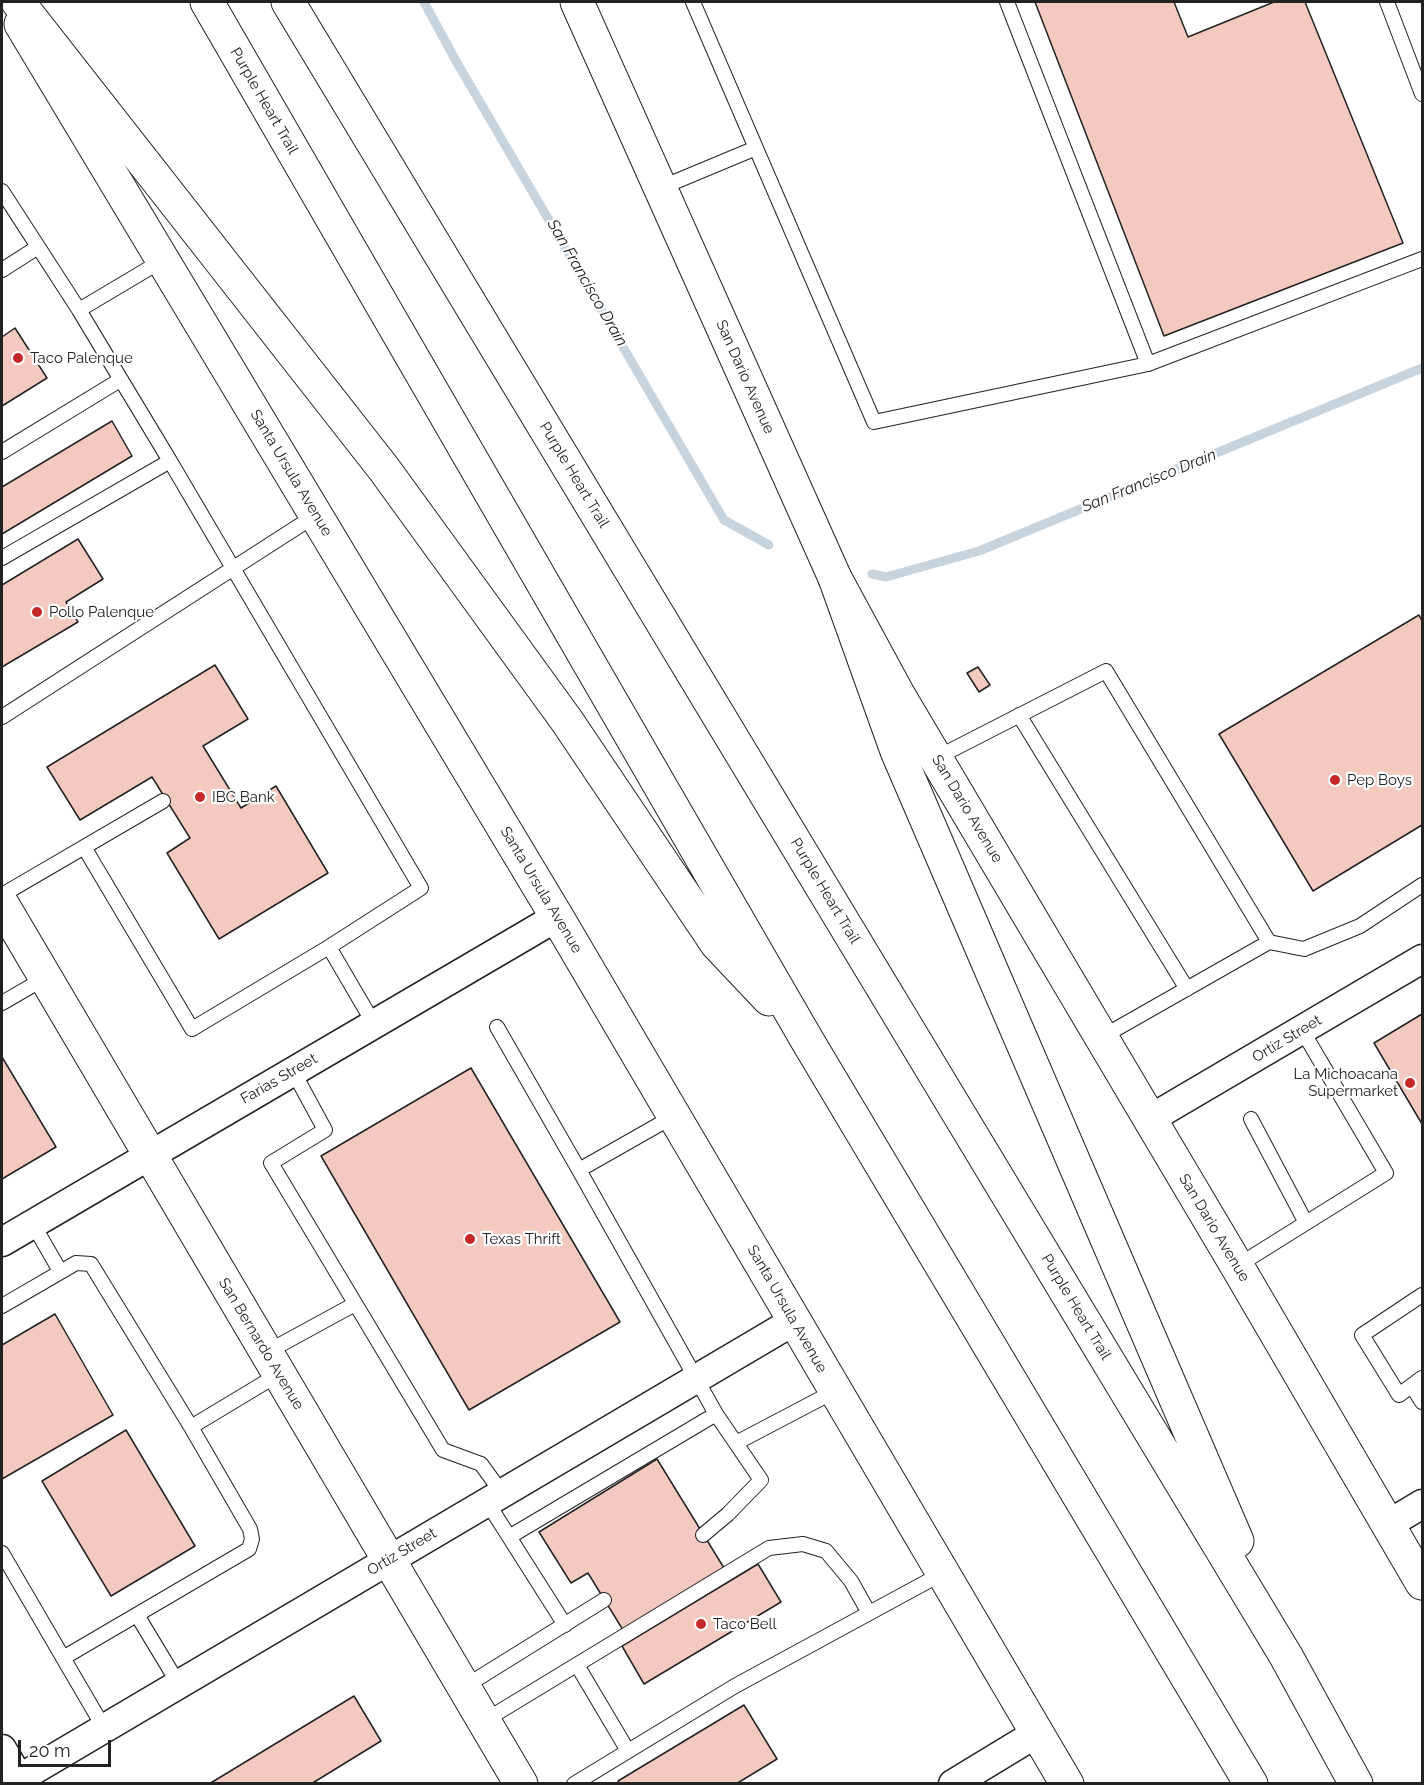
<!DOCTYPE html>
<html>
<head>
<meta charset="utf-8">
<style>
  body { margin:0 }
  #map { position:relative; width:1424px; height:1785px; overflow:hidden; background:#fff; font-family:Raleway,sans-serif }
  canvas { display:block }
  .frame { position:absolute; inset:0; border:3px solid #222; pointer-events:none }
  .scale { position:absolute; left:18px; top:1740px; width:93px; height:27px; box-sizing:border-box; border:3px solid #222; border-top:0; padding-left:8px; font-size:18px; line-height:21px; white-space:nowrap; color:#222; -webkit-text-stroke:4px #fff; paint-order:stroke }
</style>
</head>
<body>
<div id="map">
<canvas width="1424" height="1785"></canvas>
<div class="frame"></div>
<div class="scale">20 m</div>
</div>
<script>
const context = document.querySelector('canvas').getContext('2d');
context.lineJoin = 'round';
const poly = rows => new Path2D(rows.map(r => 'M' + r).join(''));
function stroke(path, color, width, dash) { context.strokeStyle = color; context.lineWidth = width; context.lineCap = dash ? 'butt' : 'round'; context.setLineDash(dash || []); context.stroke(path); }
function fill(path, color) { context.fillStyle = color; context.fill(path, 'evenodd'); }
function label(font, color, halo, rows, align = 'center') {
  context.font = font + ' Raleway,sans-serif'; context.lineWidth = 4.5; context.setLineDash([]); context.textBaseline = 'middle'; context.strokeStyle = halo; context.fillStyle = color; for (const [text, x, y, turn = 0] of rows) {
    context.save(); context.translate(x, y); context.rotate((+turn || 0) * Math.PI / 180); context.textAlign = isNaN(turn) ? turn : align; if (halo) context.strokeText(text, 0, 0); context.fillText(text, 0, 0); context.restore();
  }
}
stroke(poly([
  [424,2,456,61,724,520,769,545],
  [872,574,886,577,979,551,1422,368]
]), '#c7d3dd', 9);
const building = poly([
  [1035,2,1174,2,1188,37,1274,2,1305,2,1403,243,1164,336,1035,2],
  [15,328,47,378,2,406,2,337,15,328],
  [112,421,132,456,2,534,2,487,112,421],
  [78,539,103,579,66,602,78,622,2,667,2,585,78,539],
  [1419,615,1422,621,1422,825,1313,891,1219,734,1419,615],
  [215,665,248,719,203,746,241,808,276,786,328,873,219,939,167,853,190,838,152,777,80,820,47,767,215,665],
  [978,667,990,685,979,692,967,673,978,667],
  [1422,1014,1422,1124,1374,1043,1422,1014],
  [2,1057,56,1147,2,1179,2,1057],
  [471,1068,620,1322,469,1410,321,1156,471,1068],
  [55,1314,113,1415,2,1479,2,1345,55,1314],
  [126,1430,195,1546,111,1596,42,1481,126,1430],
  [657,1459,724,1568,623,1630,588,1573,571,1583,539,1532,657,1459],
  [758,1564,781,1602,644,1684,622,1646,758,1564],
  [354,1696,381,1741,311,1784,209,1784,354,1696],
  [744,1705,777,1759,736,1784,620,1784,618,1781,744,1705]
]);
fill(building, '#f3c9c0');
stroke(building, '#222', 1.5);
const service = poly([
  [693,2,874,422,1148,364,1422,259],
  [1007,2,1148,364],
  [1387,2,1422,94],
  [660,188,756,148],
  [2,191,79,310,170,461,2,558],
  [2,270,38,247],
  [79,310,163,260],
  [2,452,120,380],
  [1019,715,1187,989],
  [2,717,316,515],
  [936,758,1106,671,1269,942,1102,1037],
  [84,847,192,1029,329,947,421,888,170,461],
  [2,895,163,801],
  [1269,942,1304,949,1360,926,1422,885],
  [329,947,374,1024],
  [2,1003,45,978],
  [497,1027,579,1170],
  [293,1071,325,1130,271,1163,443,1450,481,1464,502,1493],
  [674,1116,579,1170,716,1414,761,1480,728,1514,703,1535],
  [1251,1119,1306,1223],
  [33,1224,60,1271],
  [1237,1266,1386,1173,1302,1030],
  [1422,1295,1362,1335,1399,1395,1422,1378],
  [2,1306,76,1263,91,1264,191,1427,279,1374],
  [267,1352,355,1304],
  [1412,1386,1422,1402],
  [736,1443,835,1391],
  [487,1502,565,1625],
  [509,1537,716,1414],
  [2,1553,104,1728],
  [137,1615,178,1683],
  [63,1658,249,1549,252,1539,250,1529,191,1427],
  [577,1665,628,1751],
  [464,1687,604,1600],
  [484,1721,769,1548,803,1544,826,1551,851,1581,869,1613],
  [574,1784,735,1686,943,1573]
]);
const minor = poly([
  [1150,1119,1422,959],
  [2,1242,557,917],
  [1389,1524,1422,1504],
  [2,1749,22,1784],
  [10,1784,794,1321],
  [953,1784,1037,1733]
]);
const secondary = poly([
  [577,2,835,578,899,696,1237,1266,1422,1583],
  [21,24,557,917,1067,1784],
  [2,904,521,1784]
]);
const motorway = poly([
  [18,2,384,469,567,721,717,944,769,999],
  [207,2,807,1040,1251,1784],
  [288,2,1286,1656,1356,1784],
  [835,578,897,751,1237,1541]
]);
stroke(service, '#222', 16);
stroke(minor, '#222', 31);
stroke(secondary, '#222', 35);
stroke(motorway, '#222', 35);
stroke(service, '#fff', 14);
stroke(minor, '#fff', 28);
stroke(secondary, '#fff', 33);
stroke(motorway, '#fff', 33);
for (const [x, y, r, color] of [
  [18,358,6,"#c62828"],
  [37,612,6,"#c62828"],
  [1335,780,6,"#c62828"],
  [200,797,6,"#c62828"],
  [1410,1083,6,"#c62828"],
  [470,1239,6,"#c62828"],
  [701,1624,6,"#c62828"]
]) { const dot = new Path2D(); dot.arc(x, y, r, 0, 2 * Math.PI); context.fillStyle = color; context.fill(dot); stroke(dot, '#fff', 2); }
label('15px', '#222', '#fff', [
  ["Purple Heart Trail",264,101,60],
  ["San Dario Avenue",745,377,66],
  ["Santa Ursula Avenue",291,473,59],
  ["Purple Heart Trail",574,475,59],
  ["San Dario Avenue",967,809,59],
  ["Santa Ursula Avenue",541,890,59],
  ["Purple Heart Trail",825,891,59],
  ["Ortiz Street",1287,1039,-31],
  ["Farias Street",279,1079,-30],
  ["San Dario Avenue",1214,1228,59],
  ["Purple Heart Trail",1076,1307,59],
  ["Santa Ursula Avenue",787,1309,60],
  ["San Bernardo Avenue",261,1344,59],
  ["Ortiz Street",402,1552,-31]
]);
label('15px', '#222', '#fff', [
  ["Taco Palenque",30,358],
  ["Pollo Palenque",49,612],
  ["Pep Boys",1347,780],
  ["IBC Bank",212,797],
  ["La Michoacana",1398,1074,"right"],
  ["Supermarket",1398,1091,"right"],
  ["Texas Thrift",482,1239],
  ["Taco Bell",713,1624]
], 'left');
label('italic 16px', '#222', '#fff', [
  ["San Francisco Drain",587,283,60],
  ["San Francisco Drain",1149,481,-22]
]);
</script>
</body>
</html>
